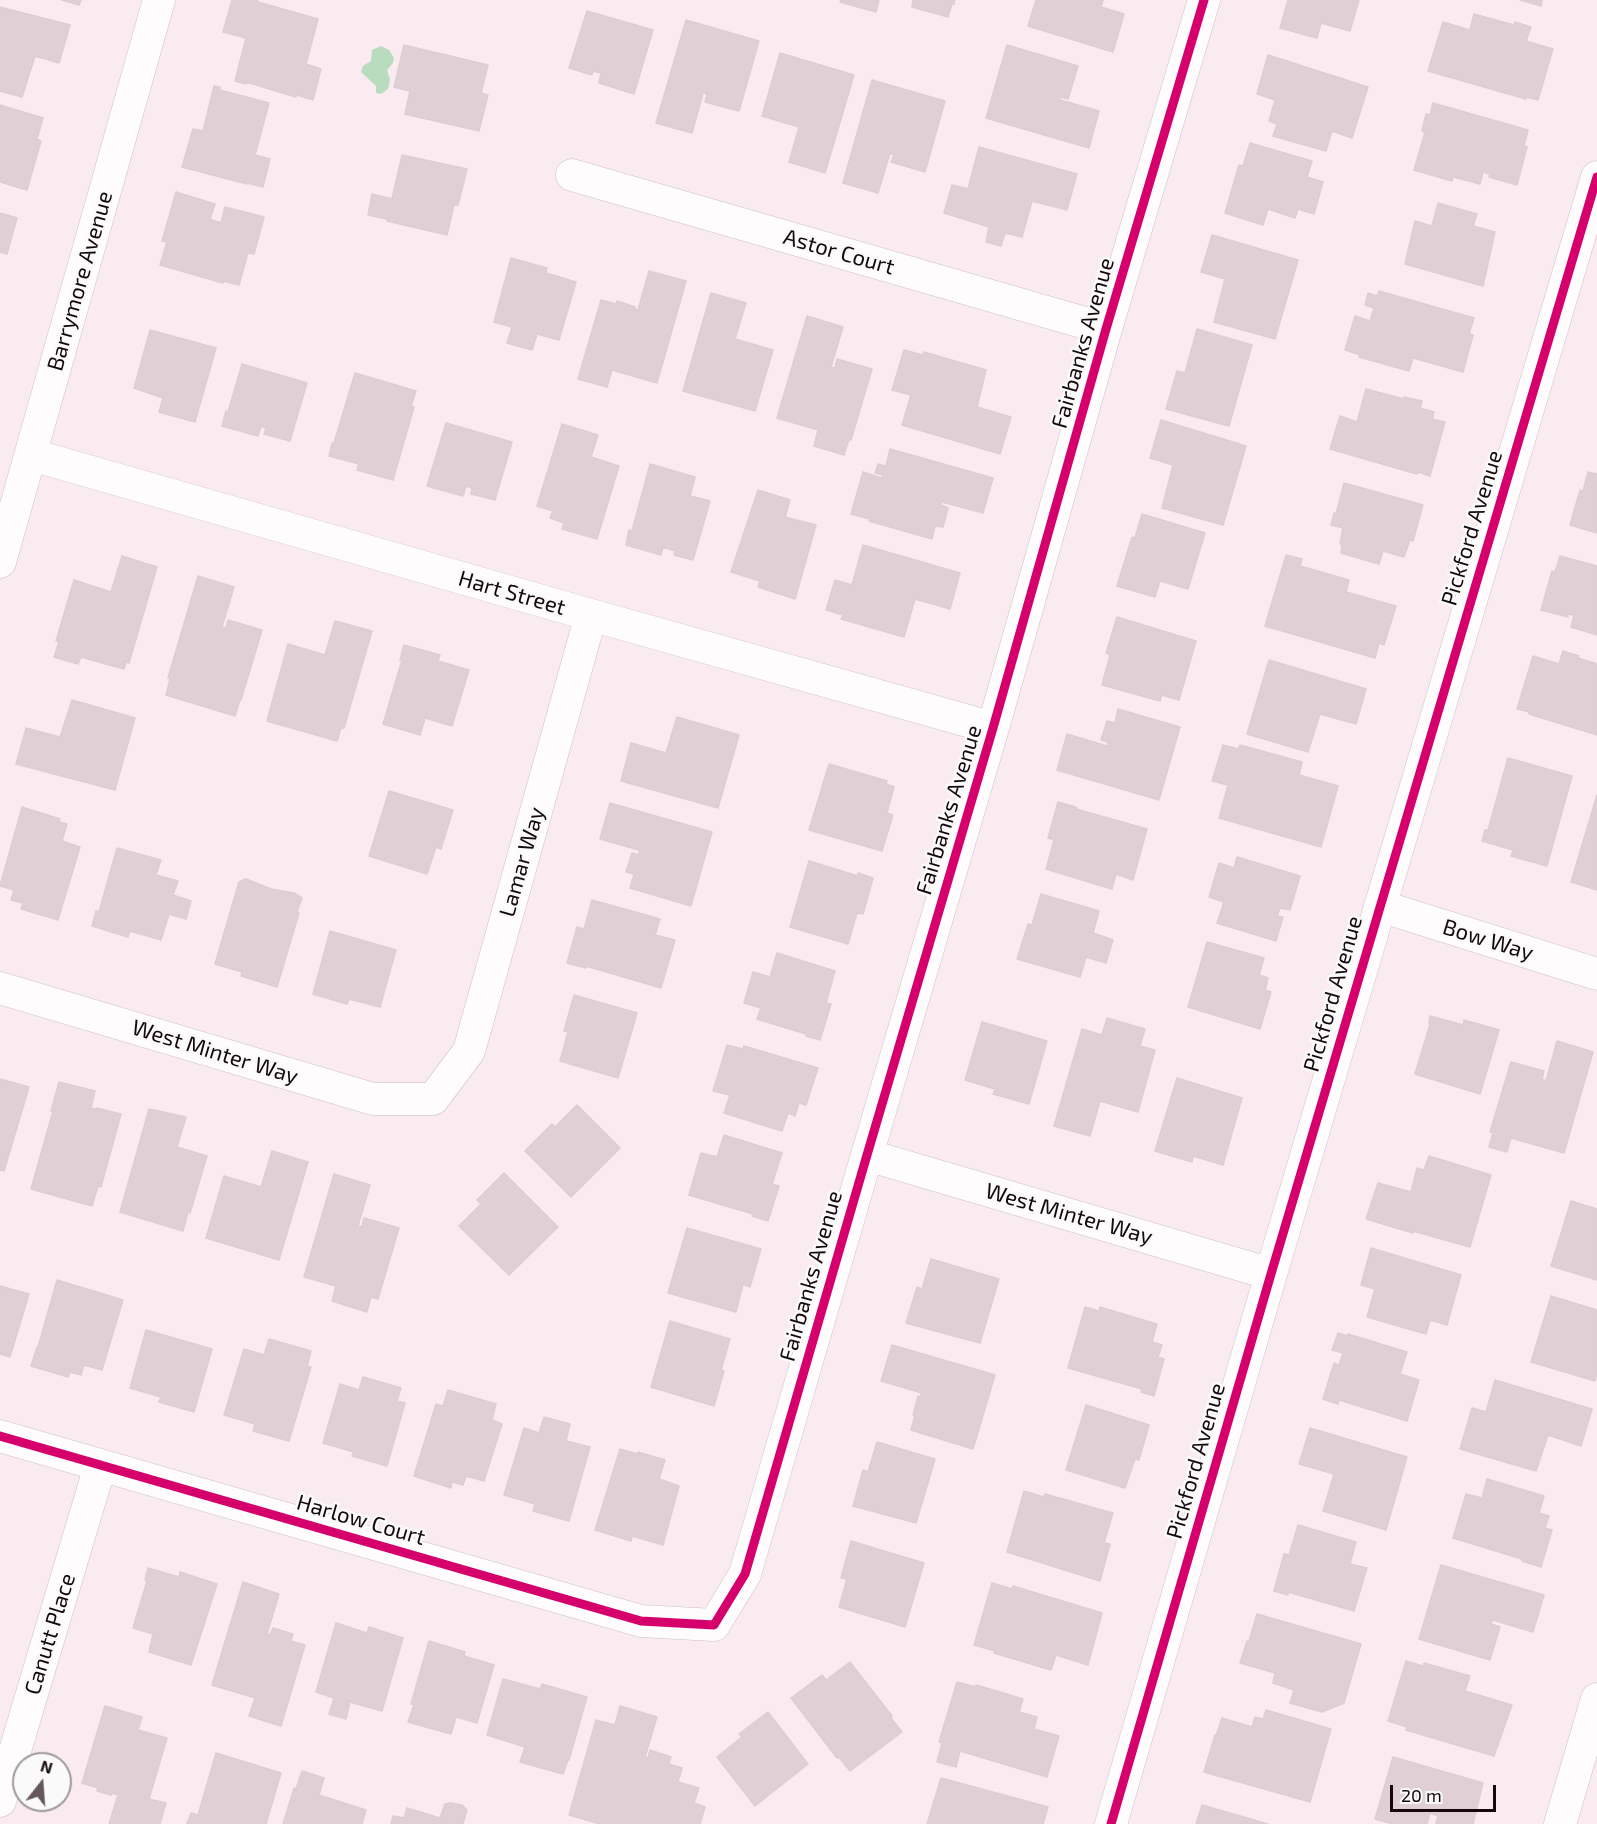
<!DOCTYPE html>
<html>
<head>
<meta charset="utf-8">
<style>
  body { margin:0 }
  #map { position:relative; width:1597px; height:1824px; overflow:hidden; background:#f9ebf0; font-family:"Exo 2",sans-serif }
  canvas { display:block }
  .north { position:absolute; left:12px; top:1752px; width:60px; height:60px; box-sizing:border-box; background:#fafafa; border:2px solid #9e999b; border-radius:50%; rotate:17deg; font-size:16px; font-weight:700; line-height:24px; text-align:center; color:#15080d }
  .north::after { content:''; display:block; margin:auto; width:21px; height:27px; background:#65575c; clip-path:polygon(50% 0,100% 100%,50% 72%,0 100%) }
  .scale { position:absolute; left:1390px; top:1785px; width:106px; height:27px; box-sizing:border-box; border:3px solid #15080d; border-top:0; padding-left:8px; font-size:18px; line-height:21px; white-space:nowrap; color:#15080d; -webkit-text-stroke:4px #fafafa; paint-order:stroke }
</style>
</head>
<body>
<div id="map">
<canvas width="1597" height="1824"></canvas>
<div class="north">N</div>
<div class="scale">20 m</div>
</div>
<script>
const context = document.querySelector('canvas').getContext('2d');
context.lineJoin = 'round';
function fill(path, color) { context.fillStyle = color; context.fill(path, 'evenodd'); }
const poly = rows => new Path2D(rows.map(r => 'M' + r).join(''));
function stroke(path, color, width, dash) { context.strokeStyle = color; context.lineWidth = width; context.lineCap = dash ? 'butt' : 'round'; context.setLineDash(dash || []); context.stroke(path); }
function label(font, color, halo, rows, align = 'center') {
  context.font = font + ' "Exo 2",sans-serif'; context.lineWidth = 5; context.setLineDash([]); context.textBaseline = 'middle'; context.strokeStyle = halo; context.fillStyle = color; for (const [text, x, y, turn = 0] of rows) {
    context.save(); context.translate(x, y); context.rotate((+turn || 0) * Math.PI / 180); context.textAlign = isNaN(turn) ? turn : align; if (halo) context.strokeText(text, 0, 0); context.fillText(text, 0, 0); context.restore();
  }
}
fill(poly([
  [381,46,389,50,394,58,393,63,387,70,390,80,388,89,381,94,376,93,376,86,361,72,363,66,371,61,372,50]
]), '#b8dcbd');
const building = poly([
  [62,0,81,0,79,5,62,0],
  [232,0,257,0,258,2,318,19,306,64,321,69,313,100,297,95,296,97,246,82,246,84,235,81,246,38,223,32,232,0],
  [841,0,879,0,876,12,840,2,841,0],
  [913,0,955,0,954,4,952,4,948,17,912,7,913,0],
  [1036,0,1103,0,1101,7,1124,14,1113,52,1028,26,1036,0],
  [1288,0,1359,0,1350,31,1321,23,1317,38,1280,28,1288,0],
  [1520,0,1542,0,1541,6,1520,0],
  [0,7,70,25,59,63,35,56,22,97,0,91,0,7],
  [587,11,653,30,634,94,599,83,601,73,593,71,592,75,569,68,587,11],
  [1474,14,1514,25,1515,22,1531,27,1526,41,1553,49,1538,100,1527,97,1526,99,1428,71,1443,22,1470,30,1474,14],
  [686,20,759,41,739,111,705,102,707,94,703,93,692,133,656,123,686,20],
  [404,45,488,65,481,93,488,95,479,131,405,114,410,91,394,87,404,45],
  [1007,45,1078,66,1068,99,1061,97,1060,100,1099,111,1089,148,986,118,1007,45],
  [780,53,854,75,825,173,789,162,799,127,762,116,780,53],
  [1268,55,1368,87,1352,138,1332,131,1326,151,1273,136,1277,124,1269,121,1275,100,1257,94,1268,55],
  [872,80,945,101,925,172,891,162,894,155,890,153,878,193,843,183,872,80],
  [214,86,220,87,220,90,269,103,255,155,270,159,263,187,247,183,247,184,182,167,193,129,203,131,214,86],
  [1433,103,1528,130,1524,146,1527,147,1517,185,1489,177,1490,174,1483,172,1480,184,1453,177,1452,181,1414,170,1425,132,1422,131,1426,114,1430,115,1433,103],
  [0,105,43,118,37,139,41,141,27,190,0,182,0,105],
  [1250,143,1312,161,1307,177,1323,182,1314,214,1298,209,1295,218,1268,209,1263,225,1225,213,1239,165,1243,166,1250,143],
  [979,147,1077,174,1067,210,1032,201,1022,237,1005,233,1001,246,986,242,989,227,944,213,952,185,968,189,979,147],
  [402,155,467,169,458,205,454,205,447,235,387,221,387,219,368,215,372,194,392,199,402,155],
  [176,192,215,204,210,219,221,223,225,207,264,217,254,254,248,253,239,285,223,281,223,283,160,265,167,242,162,241,176,192],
  [1438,203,1477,214,1473,226,1495,232,1483,286,1405,264,1415,221,1432,226,1438,203],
  [0,213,17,218,7,254,0,252,0,213],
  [1212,235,1298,260,1275,339,1214,322,1225,279,1201,272,1212,235],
  [511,258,547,268,546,273,576,282,559,340,537,334,532,350,507,343,512,327,494,322,511,258],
  [649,271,686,281,657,383,612,370,607,387,578,379,601,300,616,304,617,301,635,307,635,309,638,310,649,271],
  [1379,291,1474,318,1469,334,1473,335,1463,372,1413,358,1409,371,1359,357,1360,355,1345,350,1355,316,1370,321,1374,308,1365,305,1368,293,1377,296,1379,291],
  [711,293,746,303,735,339,773,350,755,411,683,391,711,293],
  [807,316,843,327,831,367,835,368,837,359,872,369,851,440,849,439,844,455,814,446,818,430,777,418,807,316],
  [1197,329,1252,345,1229,426,1166,409,1177,371,1185,373,1197,329],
  [150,330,216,348,195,422,159,412,163,398,134,388,150,330],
  [904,350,923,355,924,352,986,370,977,407,1011,417,1000,454,902,425,911,395,892,390,904,350],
  [242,364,307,383,290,441,264,434,266,428,261,426,258,436,222,426,226,411,228,412,242,364],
  [355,373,416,391,411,406,414,407,393,480,357,470,359,464,329,456,332,443,334,443,355,373],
  [1366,389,1404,399,1404,397,1422,401,1420,408,1434,412,1432,419,1445,422,1430,476,1418,472,1417,474,1330,449,1340,416,1357,422,1366,389],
  [1161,420,1246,446,1223,525,1162,508,1173,465,1150,458,1161,420],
  [446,423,512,442,495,500,471,494,472,488,466,486,463,496,427,486,446,423],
  [562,424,598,435,591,457,619,466,597,539,562,529,564,523,550,518,553,511,537,506,562,424],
  [890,449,993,478,983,513,942,502,941,505,948,508,943,527,935,526,932,539,869,521,870,519,851,514,863,472,882,478,883,475,875,473,878,464,886,466,890,449],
  [650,464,695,477,690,496,710,501,693,560,674,555,675,551,663,547,661,555,626,545,629,530,632,531,650,464],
  [1588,472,1597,474,1597,533,1570,525,1580,490,1583,491,1588,472],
  [1344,483,1423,505,1413,541,1410,540,1404,557,1383,551,1379,564,1341,553,1342,547,1340,543,1343,528,1331,525,1334,513,1336,514,1344,483],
  [758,490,790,500,785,517,816,525,795,599,758,587,760,581,731,572,758,490],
  [1142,514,1205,533,1188,589,1160,581,1155,597,1117,586,1132,537,1135,538,1142,514],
  [863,545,960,573,950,609,915,599,904,637,841,619,843,615,826,610,835,580,852,585,863,545],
  [1286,555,1302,559,1300,566,1349,580,1346,592,1396,606,1384,645,1379,643,1375,658,1265,626,1286,555],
  [122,556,157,567,129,663,126,662,124,669,81,657,78,664,54,657,59,642,56,641,74,580,111,592,122,556],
  [1560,556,1597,566,1597,635,1571,627,1574,615,1568,614,1568,617,1541,610,1552,571,1555,572,1560,556],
  [198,576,234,587,222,627,226,628,228,620,262,630,241,700,240,700,235,716,166,695,170,679,168,678,198,576],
  [1117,617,1196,641,1179,700,1162,695,1160,701,1102,685,1110,655,1106,653,1117,617],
  [335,621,372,631,344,728,341,728,337,741,267,721,288,644,325,655,335,621],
  [404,645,440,655,438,661,469,670,452,726,425,718,420,735,383,724,402,660,400,660,404,645],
  [1563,651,1579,656,1578,658,1597,664,1597,735,1529,714,1529,712,1517,709,1533,656,1559,664,1563,651],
  [1269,660,1366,689,1356,724,1320,714,1308,752,1247,734,1269,660],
  [72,700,135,718,115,790,16,764,26,728,60,737,72,700],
  [1118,709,1180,727,1159,800,1057,770,1067,734,1107,746,1108,742,1101,740,1107,721,1115,723,1118,709],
  [677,717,739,735,718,808,621,781,631,743,666,753,677,717],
  [1223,745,1238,749,1240,745,1302,762,1299,775,1338,786,1321,847,1219,818,1228,785,1212,781,1223,745],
  [1508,758,1572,776,1547,866,1511,856,1513,850,1482,841,1485,830,1488,830,1508,758],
  [829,764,887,781,886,784,894,787,887,813,893,815,882,851,809,830,829,764],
  [389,791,453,810,441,849,436,847,427,874,369,856,389,791],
  [1597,795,1597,890,1571,882,1597,795],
  [1058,802,1076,807,1076,809,1147,829,1133,880,1116,874,1112,889,1046,869,1054,840,1048,838,1058,802],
  [610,803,712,832,691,906,630,888,634,874,626,872,632,853,639,855,639,850,600,839,610,803],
  [22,807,60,819,59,822,67,824,62,841,80,847,58,920,21,909,23,903,11,900,14,890,0,886,22,807],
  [117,848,161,860,156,875,178,881,173,895,191,901,186,919,169,914,161,940,130,931,128,937,92,926,96,911,99,912,117,848],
  [1237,857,1300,876,1290,910,1280,908,1277,916,1283,917,1276,941,1217,923,1224,902,1209,897,1219,863,1234,868,1237,857],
  [809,861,858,876,858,873,873,878,863,914,857,913,848,944,790,927,809,861],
  [246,879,271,889,294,893,302,898,297,912,299,913,277,987,241,976,242,972,215,964,239,882,246,879],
  [1041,894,1099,911,1093,933,1113,940,1106,963,1086,957,1080,977,1017,959,1028,924,1032,925,1041,894],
  [592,900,660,919,655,935,675,940,661,988,586,966,586,968,567,963,577,927,584,929,592,900],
  [330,931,396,950,380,1007,349,999,347,1004,313,994,330,931],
  [1207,942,1264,958,1259,975,1268,978,1265,990,1271,992,1260,1029,1188,1007,1207,942],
  [777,953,835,971,826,1003,831,1004,820,1040,806,1036,806,1034,757,1019,761,1008,744,1003,753,972,770,977,777,953],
  [574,995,637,1013,618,1078,560,1061,568,1032,564,1031,574,995],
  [1430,1016,1463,1025,1464,1020,1499,1030,1480,1094,1415,1074,1430,1024,1429,1023,1430,1016],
  [1107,1018,1145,1029,1140,1046,1155,1050,1138,1112,1100,1101,1090,1136,1054,1126,1082,1029,1102,1035,1107,1018],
  [982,1022,1047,1041,1029,1104,993,1094,995,1089,965,1080,982,1022],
  [1557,1041,1593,1052,1564,1153,1511,1138,1507,1152,1489,1147,1493,1133,1490,1132,1511,1062,1544,1071,1542,1079,1546,1081,1557,1041],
  [727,1045,743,1049,744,1046,818,1068,806,1105,799,1103,795,1116,788,1113,782,1131,724,1113,730,1095,713,1091,727,1045],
  [1177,1078,1242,1098,1223,1165,1193,1156,1192,1162,1155,1151,1177,1078],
  [0,1079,29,1087,4,1171,0,1170,0,1079],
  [59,1082,95,1091,91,1108,96,1109,97,1108,121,1114,101,1187,98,1186,92,1206,31,1189,53,1111,51,1111,59,1082],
  [577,1105,620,1148,571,1197,525,1151,552,1124,555,1127,577,1105],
  [149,1109,186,1117,177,1147,207,1156,190,1213,188,1212,183,1231,120,1212,149,1109],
  [724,1135,782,1153,772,1184,779,1186,768,1221,752,1216,753,1214,689,1195,701,1153,717,1157,724,1135],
  [272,1151,308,1162,279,1260,206,1238,224,1176,261,1187,272,1151],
  [1429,1156,1491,1175,1470,1247,1413,1231,1413,1233,1366,1219,1378,1183,1411,1192,1417,1168,1424,1170,1429,1156],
  [504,1173,558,1227,509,1275,459,1226,481,1204,477,1200,504,1173],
  [334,1174,370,1185,358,1226,362,1227,364,1218,399,1228,378,1299,371,1297,367,1312,332,1301,336,1286,304,1277,334,1174],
  [1571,1201,1597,1209,1597,1280,1551,1266,1571,1201],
  [687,1228,761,1249,750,1287,743,1284,736,1312,668,1293,687,1228],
  [1371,1248,1461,1275,1447,1325,1430,1320,1426,1334,1367,1317,1375,1289,1361,1285,1371,1248],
  [931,1259,999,1279,980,1343,906,1323,917,1287,922,1289,931,1259],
  [57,1280,123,1300,102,1370,84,1365,81,1375,70,1372,68,1377,31,1366,37,1347,38,1347,57,1280],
  [0,1286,29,1294,10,1357,0,1354,0,1286],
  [1551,1296,1597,1310,1597,1373,1595,1381,1531,1362,1551,1296],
  [1085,1307,1099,1311,1100,1307,1157,1324,1152,1342,1162,1345,1158,1357,1164,1359,1154,1396,1141,1392,1142,1389,1068,1368,1085,1307],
  [670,1321,730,1339,721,1370,724,1371,714,1406,651,1387,670,1321],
  [146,1330,212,1349,194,1412,159,1402,161,1397,130,1388,146,1330],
  [1338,1333,1347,1336,1348,1334,1407,1352,1400,1374,1419,1380,1407,1421,1339,1400,1338,1404,1323,1399,1334,1363,1339,1365,1343,1353,1332,1350,1338,1333],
  [269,1339,311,1351,307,1366,311,1367,289,1441,253,1431,255,1424,224,1415,244,1349,264,1355,269,1339],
  [892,1345,995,1375,973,1449,911,1430,915,1415,913,1415,918,1396,920,1397,922,1393,881,1381,892,1345],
  [363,1377,401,1388,397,1401,405,1403,387,1466,352,1456,354,1452,323,1443,340,1384,359,1390,363,1377],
  [1495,1380,1592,1409,1581,1446,1548,1435,1536,1471,1460,1449,1472,1408,1486,1412,1495,1380],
  [448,1390,496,1404,492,1420,502,1424,484,1481,466,1476,463,1485,452,1482,451,1488,414,1476,436,1404,443,1406,448,1390],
  [1086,1405,1149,1425,1139,1460,1135,1459,1125,1488,1066,1470,1086,1405],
  [544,1417,570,1424,566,1441,590,1447,569,1521,533,1511,535,1504,504,1495,524,1428,539,1433,544,1417],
  [1310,1428,1407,1457,1386,1530,1323,1511,1334,1474,1299,1464,1310,1428],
  [877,1442,935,1459,916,1523,853,1506,863,1470,868,1472,877,1442],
  [620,1449,637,1454,638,1452,665,1460,659,1479,679,1486,663,1545,632,1536,631,1541,595,1530,620,1449],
  [1487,1479,1544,1496,1539,1513,1549,1516,1545,1528,1552,1530,1541,1567,1522,1561,1522,1559,1453,1538,1466,1494,1482,1498,1487,1479],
  [1024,1491,1044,1497,1045,1494,1113,1513,1104,1543,1110,1544,1100,1581,1007,1552,1024,1491],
  [1298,1525,1356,1542,1350,1564,1367,1568,1354,1611,1288,1592,1288,1595,1274,1591,1284,1554,1289,1555,1298,1525],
  [851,1541,924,1563,905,1627,839,1607,847,1579,841,1578,851,1541],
  [1441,1565,1544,1595,1533,1632,1493,1620,1491,1624,1500,1627,1490,1660,1419,1639,1441,1565],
  [148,1568,179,1577,180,1572,217,1584,191,1665,149,1652,153,1634,133,1628,147,1581,145,1580,148,1568],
  [243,1582,279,1594,267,1634,270,1635,273,1628,293,1634,291,1641,305,1645,281,1726,249,1716,255,1698,212,1685,243,1582],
  [992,1583,1012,1589,1013,1586,1102,1613,1088,1665,1056,1655,1051,1670,994,1653,995,1651,974,1645,992,1583],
  [1257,1614,1361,1644,1344,1703,1322,1712,1290,1703,1294,1690,1273,1683,1275,1673,1240,1663,1247,1641,1249,1641,1257,1614],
  [336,1623,367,1633,369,1627,403,1638,382,1711,350,1702,346,1719,329,1714,334,1698,316,1692,336,1623],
  [429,1641,465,1652,464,1656,494,1665,477,1723,456,1717,451,1734,408,1722,414,1705,411,1704,429,1641],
  [1406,1661,1423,1666,1424,1663,1470,1676,1465,1691,1512,1705,1494,1756,1406,1730,1407,1727,1388,1721,1406,1661],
  [850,1662,892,1716,891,1718,902,1732,850,1771,839,1757,837,1758,791,1698,822,1675,826,1680,850,1662],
  [503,1679,540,1689,542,1684,587,1697,569,1760,568,1760,563,1774,520,1762,525,1747,487,1735,503,1679],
  [957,1682,975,1687,976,1685,1023,1699,1019,1712,1037,1717,1034,1729,1059,1736,1047,1777,960,1751,956,1767,937,1762,942,1743,939,1742,957,1682],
  [105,1706,142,1717,138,1730,167,1738,149,1799,166,1803,160,1824,109,1824,118,1795,112,1793,111,1795,97,1791,98,1788,82,1783,105,1706],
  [620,1706,657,1717,645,1757,648,1758,650,1750,671,1757,669,1764,682,1768,678,1782,699,1788,694,1803,705,1807,700,1824,600,1824,569,1815,596,1720,615,1725,620,1706],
  [1266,1710,1331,1729,1310,1802,1204,1772,1215,1735,1216,1736,1222,1718,1252,1727,1255,1717,1263,1719,1266,1710],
  [768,1712,808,1764,755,1806,717,1757,742,1737,739,1734,768,1712],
  [216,1753,281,1773,266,1824,187,1824,191,1813,198,1815,216,1753],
  [1393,1757,1483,1783,1473,1824,1436,1824,1438,1816,1430,1813,1427,1824,1393,1824,1375,1819,1393,1757],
  [302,1771,324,1778,319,1795,366,1810,362,1824,283,1824,294,1788,296,1789,302,1771],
  [941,1778,1048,1807,1043,1824,927,1824,941,1778],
  [451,1803,462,1805,467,1810,463,1824,391,1824,393,1816,404,1818,407,1808,440,1818,445,1804,451,1803],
  [1202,1805,1268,1824,1196,1824,1202,1805]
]);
fill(building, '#e0d0d6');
stroke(building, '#dcced3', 1.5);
const minor = poly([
  [572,175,1106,329],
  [32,455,591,615,993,728],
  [0,562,159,0],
  [1380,906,1597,974],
  [0,988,373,1099,433,1099,469,1051,591,615],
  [867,1155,1271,1274],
  [0,1436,641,1621,714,1625,745,1574,867,1155,993,728,1106,329,1204,0],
  [0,1801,100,1466],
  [1111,1824,1271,1274,1597,177],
  [1560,1824,1597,1699]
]);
stroke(minor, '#cec0c5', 33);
stroke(minor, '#fefcfd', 32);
stroke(poly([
  [0,1436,641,1621,714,1625,745,1574,867,1155,993,728,1106,329,1204,0],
  [1111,1824,1271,1274,1597,177]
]), '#d6006c', 9);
label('22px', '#15080d', '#fafafa', [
  ["Astor Court",839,252,16],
  ["Barrymore Avenue",80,281,-74],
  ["Fairbanks Avenue",1083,343,-74],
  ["Pickford Avenue",1472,528,-73],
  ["Hart Street",512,593,16],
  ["Fairbanks Avenue",949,810,-73],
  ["Lamar Way",522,862,-74],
  ["Bow Way",1488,940,17],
  ["Pickford Avenue",1333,994,-74],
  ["West Minter Way",215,1052,17],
  ["West Minter Way",1069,1214,16],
  ["Fairbanks Avenue",811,1276,-74],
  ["Pickford Avenue",1196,1461,-74],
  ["Harlow Court",361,1520,16],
  ["Canutt Place",50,1634,-73]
]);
</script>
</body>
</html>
